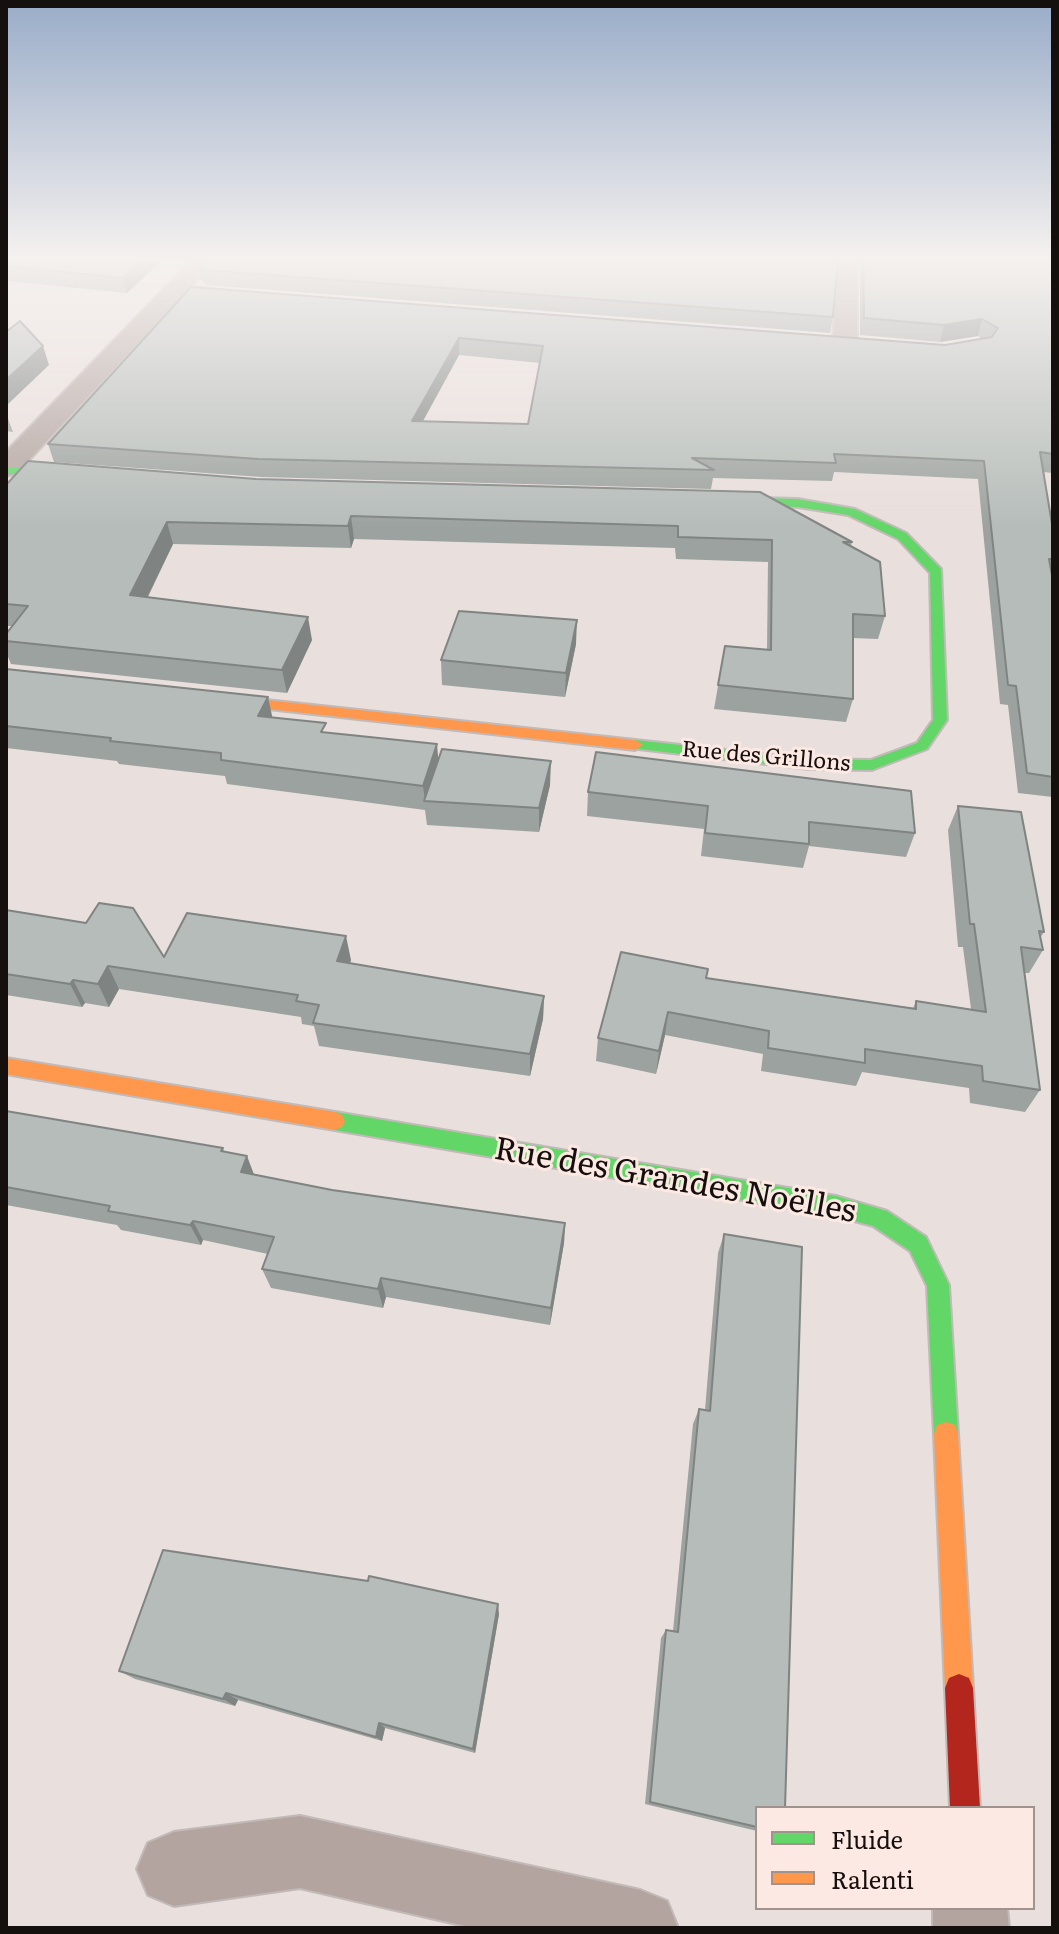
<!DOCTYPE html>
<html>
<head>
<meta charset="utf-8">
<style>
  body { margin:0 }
  #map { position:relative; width:1059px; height:1934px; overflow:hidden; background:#e9dfdc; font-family:Literata,serif }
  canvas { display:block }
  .frame { position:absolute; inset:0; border:8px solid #150f0d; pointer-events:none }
  .legend { position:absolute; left:755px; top:1806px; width:280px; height:104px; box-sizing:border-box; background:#fde9e3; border:2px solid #a0928d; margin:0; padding:10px 14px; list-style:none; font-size:24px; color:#150f0d }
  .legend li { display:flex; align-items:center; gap:16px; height:40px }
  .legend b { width:40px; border:2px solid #a0928d }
</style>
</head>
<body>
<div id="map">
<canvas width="1059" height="1934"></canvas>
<div class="frame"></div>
<ul class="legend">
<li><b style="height:10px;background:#63d668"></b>Fluide</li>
<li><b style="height:10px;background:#ff974d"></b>Ralenti</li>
</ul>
</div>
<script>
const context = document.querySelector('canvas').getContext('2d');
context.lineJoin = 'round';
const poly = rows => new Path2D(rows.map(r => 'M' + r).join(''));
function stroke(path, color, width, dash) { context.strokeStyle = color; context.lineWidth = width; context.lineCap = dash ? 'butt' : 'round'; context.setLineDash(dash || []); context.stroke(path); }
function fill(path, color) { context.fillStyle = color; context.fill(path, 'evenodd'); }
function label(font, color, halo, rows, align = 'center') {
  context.font = font + ' Literata,serif'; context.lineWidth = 6; context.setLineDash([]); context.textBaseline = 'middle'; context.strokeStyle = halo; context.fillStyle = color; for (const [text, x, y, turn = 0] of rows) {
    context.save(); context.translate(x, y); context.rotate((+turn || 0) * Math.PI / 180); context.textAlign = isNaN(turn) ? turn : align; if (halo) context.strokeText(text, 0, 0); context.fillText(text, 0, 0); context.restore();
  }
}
const street = poly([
  [195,257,217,257,191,287,253,293,256,298,253,303,179,299,16,474,6,476,6,452,195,257],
  [837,257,857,257,857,342,845,349,833,342,837,257],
  [300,1816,640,1890,667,1901,678,1928,474,1928,300,1888,174,1906,148,1895,137,1869,148,1843,174,1832,300,1816],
  [933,1908,1007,1908,1009,1928,933,1928,933,1908]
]);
const fast = poly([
  [6,467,79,473,85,476,79,479,6,473,6,467],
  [720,497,798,499,855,509,906,533,941,569,947,720,927,749,872,770,809,769,630,748,627,745,635,740,809,759,871,760,917,743,933,720,930,573,898,539,848,515,798,507,716,504,716,498,720,497],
  [335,1112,836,1196,887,1211,926,1237,949,1285,958,1434,955,1443,946,1446,937,1443,934,1434,927,1286,910,1251,873,1226,836,1216,335,1130,328,1127,325,1121,328,1115,335,1112]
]);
const slow = poly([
  [211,694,635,740,643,745,635,750,206,702,204,699,211,694],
  [6,1058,335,1112,342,1115,345,1121,342,1127,335,1130,6,1074,6,1058],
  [946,1422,955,1425,958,1434,973,1688,969,1698,959,1702,949,1698,945,1688,934,1434,937,1425,946,1422]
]);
const jam = poly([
  [959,1674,969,1678,973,1688,980,1808,950,1808,945,1688,949,1678,959,1674]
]);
stroke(street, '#c2bab8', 4);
stroke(fast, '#c2bab8', 4);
stroke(slow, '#c2bab8', 4);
stroke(jam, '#c2bab8', 4);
fill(street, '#b3a4a0');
fill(fast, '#63d668');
fill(slow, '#ff974d');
fill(jam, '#b3261e');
fill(poly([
  [6,257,166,257,127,293,6,281],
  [860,257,1053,257,1053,473,1043,472,1053,530,1053,572,1052,575,1053,581,1053,797,1018,793,1008,705,1000,704,978,479,834,472,832,481,713,478,711,489,261,477,54,462,48,444,191,287,945,345,982,339,978,336,940,342,860,335],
  [459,355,540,363,528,424,423,421],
  [198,265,833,317,830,333,207,285,201,280],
  [6,413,13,432,6,431],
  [28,461,852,542,851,546,885,616,878,639,853,638,853,699,846,722,714,709,725,646,767,650,768,562,676,559,675,548,354,539,351,548,173,544,148,597,312,640,287,693,11,664,6,652,6,634,12,626,6,626,6,485],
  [576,644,565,697,442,685,441,660],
  [6,669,273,718,327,733,550,785,539,832,427,825,425,810,227,784,225,776,119,764,117,761,6,748],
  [596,752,915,833,906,857,809,846,803,868,701,856,704,829,587,816,588,792],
  [958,806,1044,932,1040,938,1043,950,1029,973,1025,973,1040,1090,1025,1112,970,1103,969,1088,862,1072,856,1086,761,1071,763,1054,665,1035,656,1074,596,1061,598,1038,706,978,913,1008,916,1001,971,1009,963,947,958,947,948,830],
  [6,907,8,910,164,957,351,960,350,963,544,996,543,1019,530,1076,319,1046,314,1026,302,1024,301,1017,119,989,109,1007,85,1003,82,1007,6,995],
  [6,1111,223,1148,224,1151,254,1175,332,1190,565,1223,564,1243,550,1325,386,1297,383,1308,271,1288,262,1269,268,1254,203,1240,201,1245,121,1230,117,1225,6,1205],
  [724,1234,757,1808,757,1831,645,1804,661,1638,666,1630,673,1631,693,1424,699,1409,705,1410,718,1253],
  [368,1581,499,1614,475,1753,385,1728,382,1741,238,1700,235,1706,135,1679,119,1671]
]), '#9ca29f');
fill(poly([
  [146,257,166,257,127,293,123,278],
  [183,257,191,257,185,263],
  [982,319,978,336,940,342,944,325],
  [459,338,459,355,413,439,412,421],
  [43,346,49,365,6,406,6,380],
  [351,516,354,539,351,548,348,526],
  [167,522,173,544,137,618,130,595],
  [308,617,312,640,287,693,282,670],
  [577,620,576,644,565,697,566,673],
  [268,697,273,720,258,716],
  [437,744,439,768,425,801,423,786],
  [551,761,550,785,539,832,539,808],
  [346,936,351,960,342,985,337,961],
  [108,966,119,989,109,1007,98,984],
  [73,980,85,1003,82,1007,70,984],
  [544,996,543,1019,530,1076,530,1054],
  [668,1012,665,1035,656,1074,659,1051],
  [247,1156,255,1177,241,1172],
  [193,1221,203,1240,201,1245,190,1225],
  [565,1223,564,1243,550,1325,551,1308],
  [381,1278,386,1297,383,1308,378,1289],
  [498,1604,499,1614,475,1753,473,1749],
  [226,1693,238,1700,235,1706,223,1699],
  [379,1723,385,1728,382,1741,376,1737]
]), '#7f8482');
const building = poly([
  [6,257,146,257,123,278,6,266,6,257],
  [205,257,838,257,833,317,204,270,198,265,205,257],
  [863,257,1053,257,1053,454,1040,452,1053,530,1053,559,1049,559,1053,581,1053,777,1027,773,1016,686,1008,685,984,461,834,454,836,463,692,458,714,470,258,459,48,444,191,287,945,345,992,337,998,328,982,319,944,325,864,318,863,257],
  [459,338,543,346,528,424,412,421,459,338],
  [20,321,43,346,6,380,6,332,20,321],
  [28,461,256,479,760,492,852,542,843,542,880,562,885,616,853,614,853,699,718,685,725,646,771,650,772,540,678,537,678,526,351,516,348,526,167,522,130,595,308,617,282,670,6,641,6,634,28,606,6,604,6,485,28,461],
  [459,611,577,620,566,673,441,660,459,611],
  [6,669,268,697,258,716,326,723,321,732,437,744,423,786,221,760,221,753,110,741,111,738,6,726,6,669],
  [442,749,551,761,539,808,424,801,442,749],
  [596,752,911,791,915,833,809,822,809,844,705,833,708,806,588,792,596,752],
  [958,806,1021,812,1044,932,1039,931,1043,950,1021,947,1040,1090,983,1081,982,1066,865,1049,865,1063,768,1048,769,1031,668,1012,659,1051,598,1038,621,952,708,969,706,978,916,1009,916,1001,986,1012,974,924,970,924,958,806],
  [99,903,133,908,164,957,187,913,346,936,337,961,544,996,530,1054,313,1023,319,1005,296,1001,298,995,108,966,98,984,73,980,70,984,6,974,6,910,86,923,99,903],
  [6,1111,223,1148,221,1151,247,1156,241,1172,332,1190,565,1223,551,1308,381,1278,378,1289,262,1269,274,1237,193,1221,190,1225,108,1211,110,1206,6,1187,6,1111],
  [724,1234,802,1247,785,1808,757,1808,757,1827,650,1802,666,1630,678,1632,699,1409,710,1411,724,1234],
  [163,1550,368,1581,369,1576,498,1604,473,1749,379,1723,376,1737,226,1693,223,1699,119,1671,163,1550]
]);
fill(building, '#b5bcb9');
stroke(building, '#7f8482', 2);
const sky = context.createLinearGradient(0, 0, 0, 528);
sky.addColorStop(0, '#99acc8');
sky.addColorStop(0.49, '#f5f1ef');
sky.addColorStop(1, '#f5f1ef00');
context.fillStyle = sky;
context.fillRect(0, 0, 1059, 528);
label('22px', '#150f0d', '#fde9e3', [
  ["Rue des Grillons",766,757,5]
]);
label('32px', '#150f0d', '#fde9e3', [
  ["Rue des Grandes Noëlles",675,1181,10]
]);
</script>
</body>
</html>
